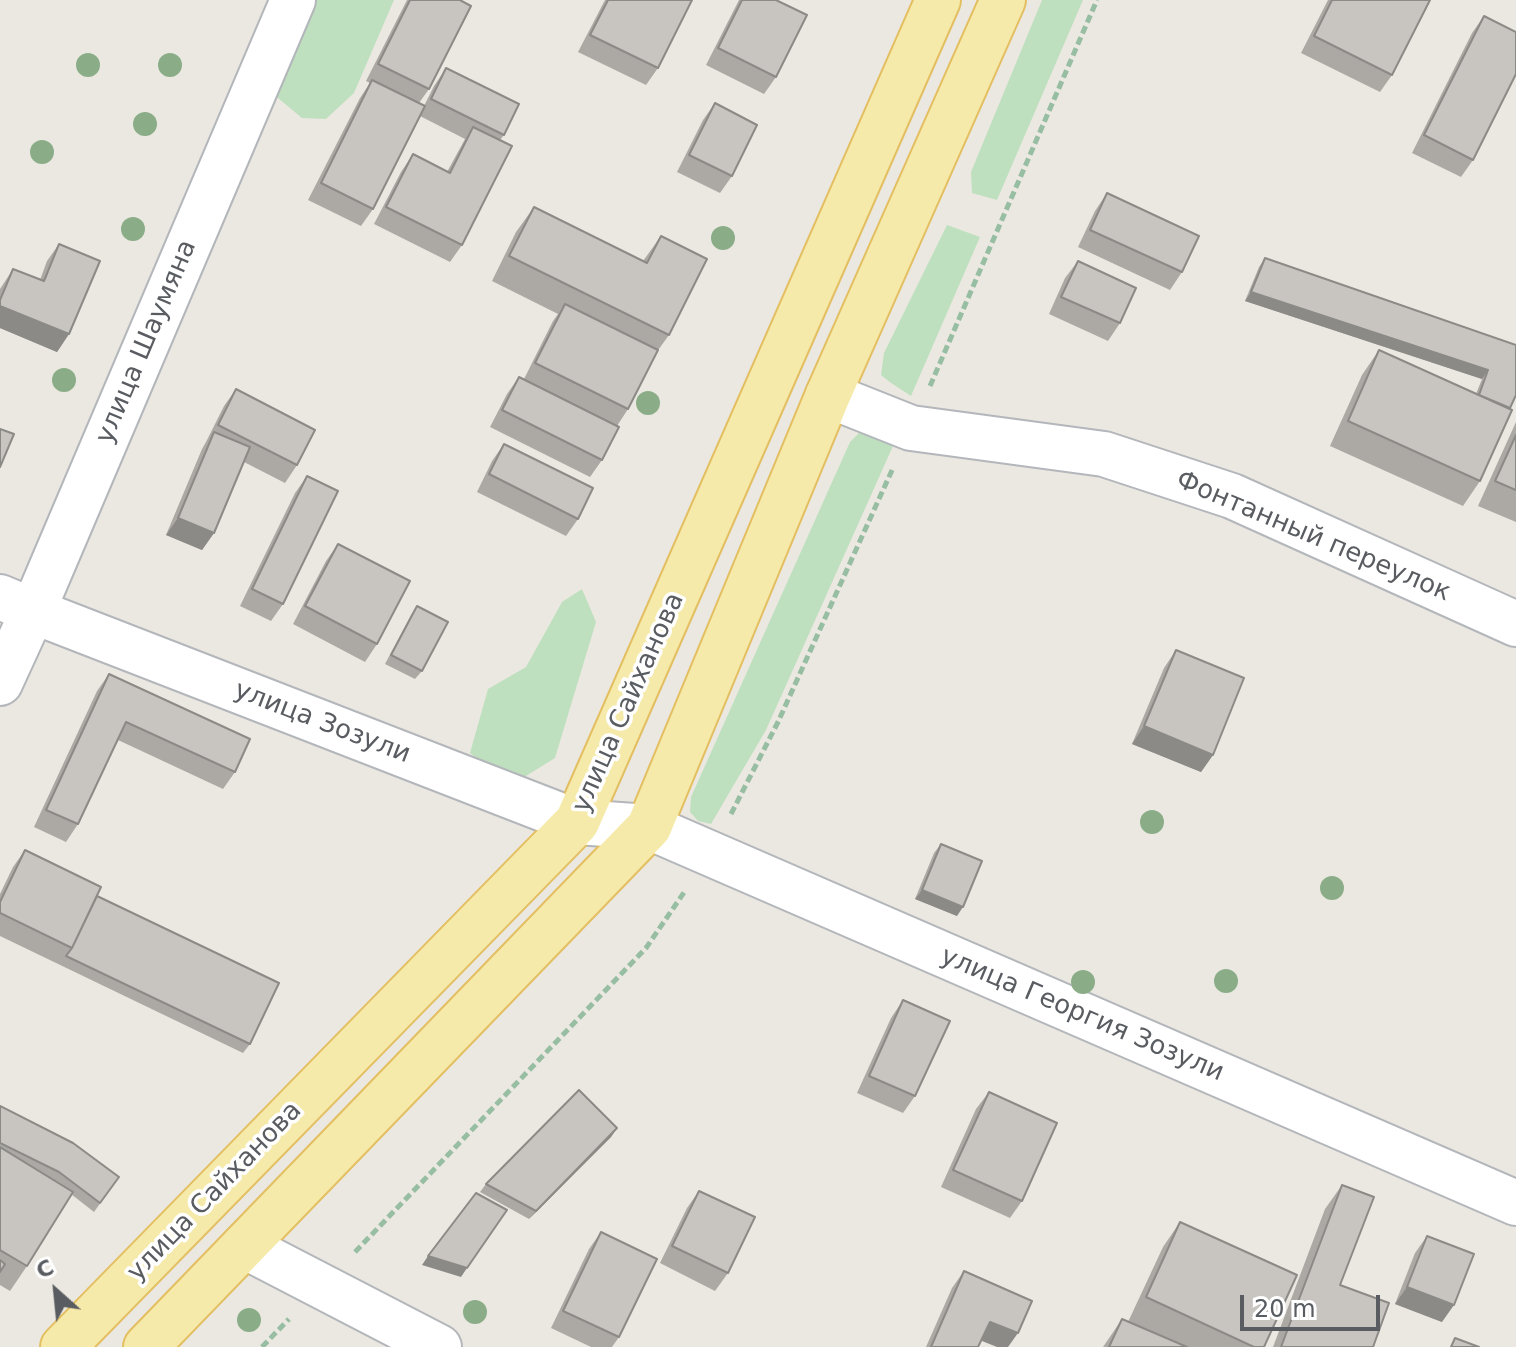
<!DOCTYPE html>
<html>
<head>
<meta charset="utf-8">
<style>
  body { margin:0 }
  #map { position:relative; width:1516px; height:1347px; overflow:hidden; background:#ebe8e1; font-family:"DejaVu Sans",sans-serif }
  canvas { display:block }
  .north { position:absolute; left:16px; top:1251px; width:80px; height:80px; -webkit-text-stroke:6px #fff; paint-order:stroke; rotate:333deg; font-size:22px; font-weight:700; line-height:32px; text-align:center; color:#595c60 }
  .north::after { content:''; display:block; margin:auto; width:28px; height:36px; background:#595c60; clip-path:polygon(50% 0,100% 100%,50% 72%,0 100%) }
  .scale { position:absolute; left:1240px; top:1295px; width:140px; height:36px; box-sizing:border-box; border:4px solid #595c60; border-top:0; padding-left:10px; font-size:24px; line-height:28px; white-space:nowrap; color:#595c60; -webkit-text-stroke:6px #fff; paint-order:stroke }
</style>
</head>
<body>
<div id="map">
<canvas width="1516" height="1347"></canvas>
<div class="north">С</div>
<div class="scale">20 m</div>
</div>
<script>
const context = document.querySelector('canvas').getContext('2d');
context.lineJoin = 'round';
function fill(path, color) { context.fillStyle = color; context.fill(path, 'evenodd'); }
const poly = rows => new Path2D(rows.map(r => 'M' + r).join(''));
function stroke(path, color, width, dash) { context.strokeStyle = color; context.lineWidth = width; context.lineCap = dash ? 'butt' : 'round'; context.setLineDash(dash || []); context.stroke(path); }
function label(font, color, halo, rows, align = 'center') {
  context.font = font + ' "DejaVu Sans",sans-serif'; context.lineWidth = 7; context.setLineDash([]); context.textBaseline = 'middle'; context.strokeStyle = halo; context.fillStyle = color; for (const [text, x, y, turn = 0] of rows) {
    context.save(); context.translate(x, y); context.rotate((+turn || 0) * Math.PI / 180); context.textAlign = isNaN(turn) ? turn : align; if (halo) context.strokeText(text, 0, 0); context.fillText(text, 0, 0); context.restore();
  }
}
fill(poly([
  [313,0,394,0,354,93,326,119,302,118,272,93],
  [1042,0,1083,0,997,200,972,193,971,172],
  [947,225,980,237,911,396,891,383,881,375,884,353],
  [861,431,892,435,893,446,766,730,711,824,698,821,690,812,691,797,850,442],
  [582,589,596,622,555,758,526,776,498,776,470,753,488,689,526,667,562,602]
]), '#bfe0bf');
const minor = poly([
  [828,395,911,428,1104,454,1232,496,1516,624],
  [0,597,33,611,577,822,649,827,1516,1203],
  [0,683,33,611,293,0],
  [244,1246,439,1347]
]);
const primary = poly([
  [63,1347,577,822,938,0],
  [146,1347,649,827,828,395,1003,0]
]);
stroke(minor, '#b3b6ba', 48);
stroke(primary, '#e3bf62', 48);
stroke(poly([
  [930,386,1097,0],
  [731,814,778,722,893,468],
  [355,1252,646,948,685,891],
  [262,1347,289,1319]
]), '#97bea2', 5, [8, 4]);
stroke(minor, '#fff', 44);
stroke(primary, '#f6eaaa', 44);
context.fillStyle = '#8aad88';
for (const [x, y] of [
  [88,65],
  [170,65],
  [145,124],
  [42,152],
  [133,229],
  [723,238],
  [64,380],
  [648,403],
  [1152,822],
  [1332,888],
  [1226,981],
  [1083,982],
  [475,1312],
  [249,1320]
]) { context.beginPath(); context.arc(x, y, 12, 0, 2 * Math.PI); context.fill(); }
fill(poly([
  [407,0,460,0,429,89,419,103,424,106,434,86,446,68,504,135,500,140,462,245,450,262,374,224,401,172,413,154,447,172,465,139,420,116,373,209,361,226,308,200,360,98,370,83,366,81],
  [605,0,692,0,658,68,646,85,578,52],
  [739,0,776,0,776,77,764,94,706,65],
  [1328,0,1430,0,1392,75,1380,92,1301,53],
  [1484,16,1473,160,1461,177,1412,153,1472,33],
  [715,103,732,176,720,193,677,172,703,120],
  [1107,193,1182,272,1170,290,1078,247,1095,211],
  [534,207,643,261,661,236,669,335,656,353,628,409,617,426,602,460,590,477,490,427,507,394,519,377,524,379,553,321,558,314,492,281,516,232],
  [59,244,69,334,57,352,0,328,0,289,13,269,40,280,47,261],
  [1265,258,1516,345,1510,408,1480,481,1463,506,1330,446,1362,375,1379,350,1476,394,1482,379,1245,301,1259,267],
  [1078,261,1120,323,1108,341,1049,314,1065,278],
  [236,389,297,465,285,483,244,462,214,533,202,550,166,535,202,449,206,442,224,406],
  [1516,422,1516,522,1478,506],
  [504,444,578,519,566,536,477,492,492,461],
  [307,476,283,604,271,621,240,606,295,493],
  [338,544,377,644,365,662,293,624,326,561],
  [417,606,422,671,415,679,385,664,411,615],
  [1176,650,1213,755,1201,772,1132,744,1164,668],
  [109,674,235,772,223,789,118,740,78,824,66,842,34,827,97,691],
  [941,844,957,916,915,899,934,853],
  [25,850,97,896,250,1044,243,1053,0,936,0,894,13,867],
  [903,1000,915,1096,903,1113,857,1093,891,1018],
  [989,1092,1022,1201,1010,1218,941,1187,976,1109],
  [0,1106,119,1177,94,1212,71,1194,27,1266,10,1291,0,1285],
  [617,1128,611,1137,529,1219,480,1192,486,1184],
  [1342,1185,1340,1285,1373,1347,1273,1347,1325,1209],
  [699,1191,728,1273,715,1291,660,1263,687,1208],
  [1180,1222,1264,1347,1103,1347,1122,1319,1128,1322,1163,1247],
  [601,1232,619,1337,612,1347,591,1347,551,1328,589,1249],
  [1427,1236,1442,1322,1395,1304,1415,1253],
  [964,1271,981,1340,978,1347,926,1347,952,1288]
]), '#aca9a5');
fill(poly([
  [1251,292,1488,370,1482,379,1245,301],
  [0,306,69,334,57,352,0,328],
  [178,518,214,533,202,550,166,535],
  [1144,726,1213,755,1201,772,1132,744],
  [922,890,963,907,957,916,915,899],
  [617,1128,611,1137,529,1219,536,1211],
  [428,1256,467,1268,461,1277,422,1265],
  [1407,1287,1454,1305,1442,1322,1395,1304],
  [990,1322,1018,1333,1008,1347,997,1347,977,1339]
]), '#8c8a86');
const building = poly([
  [410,0,460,0,471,6,429,89,378,64,410,0],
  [608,0,692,0,658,68,590,35,608,0],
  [742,0,776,0,807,15,776,77,718,48,742,0],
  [1332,0,1430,0,1392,75,1314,36,1332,0],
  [1484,16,1516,32,1516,74,1473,160,1424,135,1484,16],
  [446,68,519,104,504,135,431,99,446,68],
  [372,80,425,106,373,209,321,183,372,80],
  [715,103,757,125,732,176,689,155,715,103],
  [473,127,512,146,462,245,386,207,413,154,450,173,473,127],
  [1107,193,1199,236,1182,272,1090,230,1107,193],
  [534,207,647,263,661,236,707,259,669,335,509,256,534,207],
  [59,244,100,261,69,334,0,306,0,300,13,269,44,281,59,244],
  [1265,258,1516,345,1516,395,1510,408,1479,395,1488,370,1251,292,1265,258],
  [1078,261,1136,288,1120,323,1061,297,1078,261],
  [565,304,658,350,628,409,535,363,565,304],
  [1379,350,1512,410,1480,481,1348,421,1379,350],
  [519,377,619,427,602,460,502,410,519,377],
  [236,389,315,430,297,465,218,425,236,389],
  [0,429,14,434,0,467,0,429],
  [214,432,250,447,214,533,178,518,214,432],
  [1516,435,1516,490,1495,481,1516,435],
  [504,444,593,488,578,519,489,474,504,444],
  [307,476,338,491,283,604,252,589,307,476],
  [338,544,410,581,377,644,305,606,338,544],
  [417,606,448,622,422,671,391,655,417,606],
  [1176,650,1244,678,1213,755,1144,726,1176,650],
  [109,674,250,739,235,772,126,722,78,824,46,810,109,674],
  [941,844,982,861,963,907,922,890,941,844],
  [25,850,101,887,72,948,0,913,0,902,25,850],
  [97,896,279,983,250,1044,66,956,72,948,97,896],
  [903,1000,950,1021,915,1096,869,1076,903,1000],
  [579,1090,617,1128,536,1211,486,1184,579,1090],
  [989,1092,1057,1123,1022,1201,953,1170,989,1092],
  [0,1106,73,1143,119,1177,100,1203,59,1172,0,1143,0,1106],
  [0,1147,73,1192,27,1266,0,1250,0,1147],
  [1342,1185,1374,1197,1340,1285,1389,1303,1373,1347,1281,1347,1342,1185],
  [699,1191,755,1217,728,1273,672,1246,699,1191],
  [476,1193,507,1210,467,1268,428,1256,476,1193],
  [1180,1222,1297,1275,1264,1347,1254,1347,1146,1297,1180,1222],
  [601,1232,657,1259,619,1337,563,1311,601,1232],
  [1427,1236,1474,1254,1454,1305,1407,1287,1427,1236],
  [0,1260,5,1264,0,1272,0,1260],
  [964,1271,1032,1301,1018,1333,990,1322,978,1347,931,1347,964,1271],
  [1122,1319,1187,1347,1109,1347,1122,1319],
  [1455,1338,1479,1347,1451,1347,1455,1338]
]);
fill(building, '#c8c5c0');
stroke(building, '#8c8a86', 2);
label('26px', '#595c60', '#fff', [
  ["улица Шаумяна",147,342,-67],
  ["Фонтанный переулок",1313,537,23],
  ["улица Сайханова",629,703,-66],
  ["улица Зозули",322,723,21],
  ["улица Георгия Зозули",1082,1015,23],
  ["улица Сайханова",215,1192,-46]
]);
</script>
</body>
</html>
